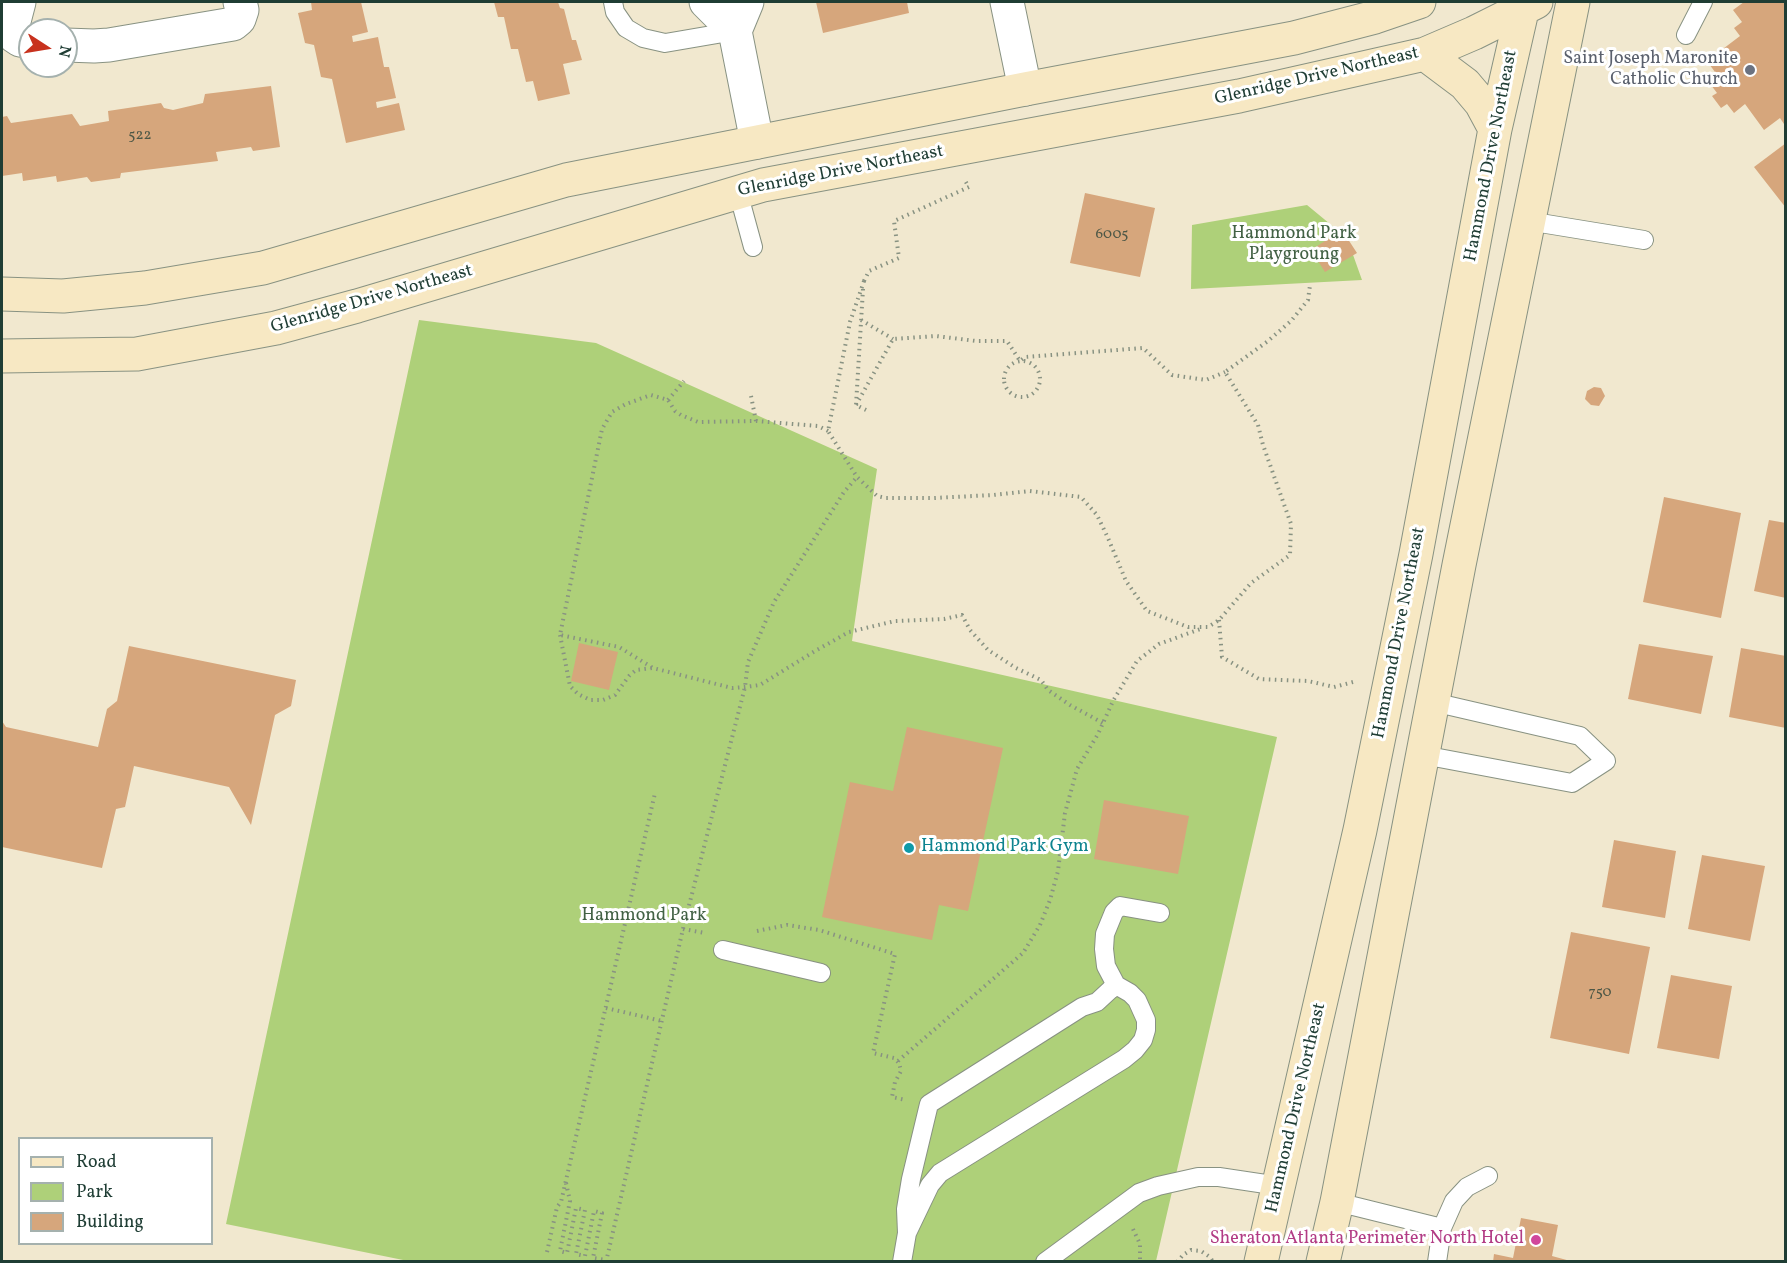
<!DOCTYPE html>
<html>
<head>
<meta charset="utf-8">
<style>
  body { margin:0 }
  #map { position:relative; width:1787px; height:1263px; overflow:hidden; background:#f1e8cf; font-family:Vollkorn,serif }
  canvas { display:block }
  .frame { position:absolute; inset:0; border:3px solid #1f3d34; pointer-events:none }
  .legend { position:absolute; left:18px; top:1137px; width:195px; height:108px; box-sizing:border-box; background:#fff; border:2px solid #a5b1ae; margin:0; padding:8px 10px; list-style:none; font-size:18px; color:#1f3d34 }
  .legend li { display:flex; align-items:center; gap:12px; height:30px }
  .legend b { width:30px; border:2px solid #a5b1ae }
  .north { position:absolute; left:18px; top:18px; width:60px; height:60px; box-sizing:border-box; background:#fff; border:2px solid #a5b1ae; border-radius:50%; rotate:102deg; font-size:16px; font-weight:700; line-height:24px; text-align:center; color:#1f3d34 }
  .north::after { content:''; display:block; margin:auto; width:21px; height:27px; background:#c8321e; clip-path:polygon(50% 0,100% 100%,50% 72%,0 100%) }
</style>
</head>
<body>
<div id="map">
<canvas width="1787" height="1263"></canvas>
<div class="frame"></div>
<ul class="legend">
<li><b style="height:8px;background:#f7e8c3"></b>Road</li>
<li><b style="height:16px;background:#aed079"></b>Park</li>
<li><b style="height:16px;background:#d6a67c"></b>Building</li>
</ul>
<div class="north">N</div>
</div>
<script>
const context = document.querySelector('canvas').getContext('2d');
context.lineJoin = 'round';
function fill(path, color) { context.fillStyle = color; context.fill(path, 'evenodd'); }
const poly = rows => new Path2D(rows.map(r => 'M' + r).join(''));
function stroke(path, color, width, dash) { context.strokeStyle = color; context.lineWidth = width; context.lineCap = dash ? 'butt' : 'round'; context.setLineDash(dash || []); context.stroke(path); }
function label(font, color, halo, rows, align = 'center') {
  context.font = font + ' Vollkorn,serif'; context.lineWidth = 6; context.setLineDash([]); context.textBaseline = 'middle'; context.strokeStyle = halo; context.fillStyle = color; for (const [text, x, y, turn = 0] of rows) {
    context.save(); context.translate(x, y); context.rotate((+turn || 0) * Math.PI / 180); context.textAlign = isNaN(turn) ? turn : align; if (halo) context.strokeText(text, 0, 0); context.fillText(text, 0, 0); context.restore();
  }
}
fill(poly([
  [1307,205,1347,238,1362,280,1191,289,1192,225],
  [419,320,596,343,877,469,852,641,1277,737,1156,1261,413,1262,226,1224]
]), '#aed079');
fill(poly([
  [311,2,361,2,368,32,352,36,353,42,378,37,384,67,389,67,396,98,376,102,377,108,399,103,405,130,346,143,332,79,321,77,314,45,305,43,298,13,312,10],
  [494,2,558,2,560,8,564,9,572,40,576,40,582,60,563,64,570,94,538,101,533,81,526,82,518,49,511,49,504,17,498,17],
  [816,2,907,2,909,13,823,33],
  [1744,2,1786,2,1786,123,1784,124,1780,118,1764,130,1745,104,1734,113,1727,104,1721,108,1712,96,1717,93,1711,85,1720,79,1707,61,1740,36,1734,28,1742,22,1733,10],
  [271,86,280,147,253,151,251,147,216,152,218,161,121,173,120,178,91,182,87,177,57,182,56,176,23,181,22,173,2,176,2,117,7,116,11,123,72,114,80,126,109,121,108,111,161,103,164,108,173,110,203,103,205,94],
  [1786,143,1786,208,1754,167],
  [1085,193,1155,208,1140,277,1070,263],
  [1342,230,1357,253,1325,272,1311,250],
  [1594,387,1601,388,1605,396,1599,406,1591,405,1585,399,1587,391],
  [1664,497,1741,513,1721,618,1643,602],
  [1769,520,1786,523,1786,598,1754,591],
  [579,643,618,652,609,690,571,681],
  [1639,644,1713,656,1701,714,1628,699],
  [129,646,296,680,291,706,275,715,251,825,229,787,134,766,125,807,116,809,102,868,2,847,2,721,6,727,98,747,107,709,117,701],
  [1741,648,1786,656,1786,728,1729,717],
  [907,727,1003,748,968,911,939,905,932,940,822,917,850,782,893,791],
  [1104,800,1189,816,1178,874,1094,859],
  [1614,840,1676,851,1665,918,1602,907],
  [1702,855,1765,866,1750,941,1688,929],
  [1571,932,1650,947,1629,1054,1550,1038],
  [1671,975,1732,986,1719,1059,1657,1048],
  [1521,1218,1558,1225,1552,1256,1574,1262,1493,1262,1494,1254,1513,1258]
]), '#d6a67c');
const lane = poly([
  [613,2,615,12,626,28,643,38,665,43,735,31],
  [1686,35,1703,2],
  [738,192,753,247],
  [1528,221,1644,240],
  [1423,755,1572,783,1606,761,1580,736,1433,702],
  [723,950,821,973],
  [1116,985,1106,966,1104,949,1105,934,1114,912,1120,906,1160,913],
  [1337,1202,1442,1228],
  [902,1262,907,1233,930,1185,940,1173,1124,1059,1135,1050,1143,1040,1146,1030,1146,1020,1137,1000,1130,993,1116,985,1110,990,1097,1002,1082,1007,929,1104,911,1179,906,1209,907,1233],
  [1045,1262,1139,1193,1158,1186,1198,1177,1219,1177,1279,1186],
  [1437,1262,1442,1228,1454,1201,1467,1187,1488,1176]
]);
const street = poly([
  [19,2,12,29,14,36,20,40,30,41],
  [706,2,735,31,747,2],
  [1007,2,1025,89],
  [735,31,757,142],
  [66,45,94,46,109,45,233,24,239,19,242,10,240,2]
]);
const secondary = poly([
  [1425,54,1465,84,1481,103,1495,129],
  [2,294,63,296,145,288,263,268,566,180,1025,89,1294,38,1375,17,1419,2],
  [2,356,137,354,276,328,357,306,763,185,1239,96,1425,54,1474,33,1536,2],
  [1261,1262,1360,830,1416,554,1495,129,1524,2],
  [1323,1262,1337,1202,1459,565,1573,2]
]);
stroke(lane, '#889282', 20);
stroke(street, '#889282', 35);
stroke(secondary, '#889282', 35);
stroke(poly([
  [864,281,850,322,828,431,857,477,877,496,886,498,934,498,993,495,1030,491,1081,497,1097,515,1108,538,1126,581,1147,611,1188,627,1208,627,1219,620,1251,583,1290,555,1291,524,1263,445,1258,425,1225,372,1268,341,1291,321,1308,300,1310,285],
  [864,281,869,271,899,258,894,221,969,187,964,179],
  [863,289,856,405,866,410],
  [861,320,893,339],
  '1004 379a18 18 0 1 1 36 0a18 18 0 1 1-36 0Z',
  [751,396,756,421],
  [668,400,684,381],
  [856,405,893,339,936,336,976,341,1007,341,1020,361,1025,357,1143,348,1172,375,1206,380,1225,372],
  [828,431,818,426,756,421,698,422,681,415,675,411,668,400,651,395,626,404,612,412,602,429,560,635,619,647,653,668,732,688,745,687,760,685,815,651,849,632,895,621,944,619,962,615,970,630,988,650,1016,668,1041,680,1048,690,1070,705,1103,723],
  [1219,620,1222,657,1259,679,1308,681,1334,687,1357,681],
  [560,635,570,686,578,694,590,700,603,700,615,695,629,676,636,670,652,668],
  [683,929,705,933],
  [757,931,787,925,819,930,895,954,873,1053,894,1058,899,1063,901,1071,895,1082,892,1097,906,1100],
  [606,1008,662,1021],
  [898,1061,1023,953,1040,925,1050,900,1058,871,1065,813,1077,769,1098,734,1113,701,1137,661,1159,644,1203,628],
  [566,1183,570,1201,560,1251,567,1253,576,1208,585,1210,576,1254,585,1256,594,1211,602,1213,593,1258,606,1260],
  [1133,1229,1140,1244,1140,1262],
  [547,1252,557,1207,561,1202,655,793],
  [606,1262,683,929,745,687,748,662,774,602,844,492,857,477],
  [1177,1262,1183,1255,1191,1250,1201,1251,1210,1257,1213,1262]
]), '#889282', 4, [1.5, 4.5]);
stroke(lane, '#fff', 18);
stroke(street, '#fff', 33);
stroke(secondary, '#f7e8c3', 33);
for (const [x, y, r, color] of [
  [1750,70,6,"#6b7280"],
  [909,848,6,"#0f9aa8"],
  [1536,1240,6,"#d1479c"]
]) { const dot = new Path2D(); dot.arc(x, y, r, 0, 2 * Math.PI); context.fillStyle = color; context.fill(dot); stroke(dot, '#fff', 2); }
label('15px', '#4d5746', null, [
  ["522",140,136],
  ["6005",1112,235],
  ["750",1600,993]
]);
label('18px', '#5b616d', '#fff', [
  ["Saint Joseph Maronite",1738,60],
  ["Catholic Church",1738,81]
], 'right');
label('18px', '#1f3d34', '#fff', [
  ["Glenridge Drive Northeast",1317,77,-13],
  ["Hammond Drive Northeast",1492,156,-79],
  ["Glenridge Drive Northeast",841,172,-11],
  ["Glenridge Drive Northeast",372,300,-16],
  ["Hammond Drive Northeast",1400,633,-79],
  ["Hammond Drive Northeast",1297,1108,-77]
]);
label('18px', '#436245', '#fff', [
  ["Hammond Park",1294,235],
  ["Playgroung",1294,256],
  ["Hammond Park",644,917]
]);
label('18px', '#0d838f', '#fff', [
  ["Hammond Park Gym",921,848]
], 'left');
label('18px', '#b23c85', '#fff', [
  ["Sheraton Atlanta Perimeter North Hotel",1524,1240]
], 'right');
</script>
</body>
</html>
